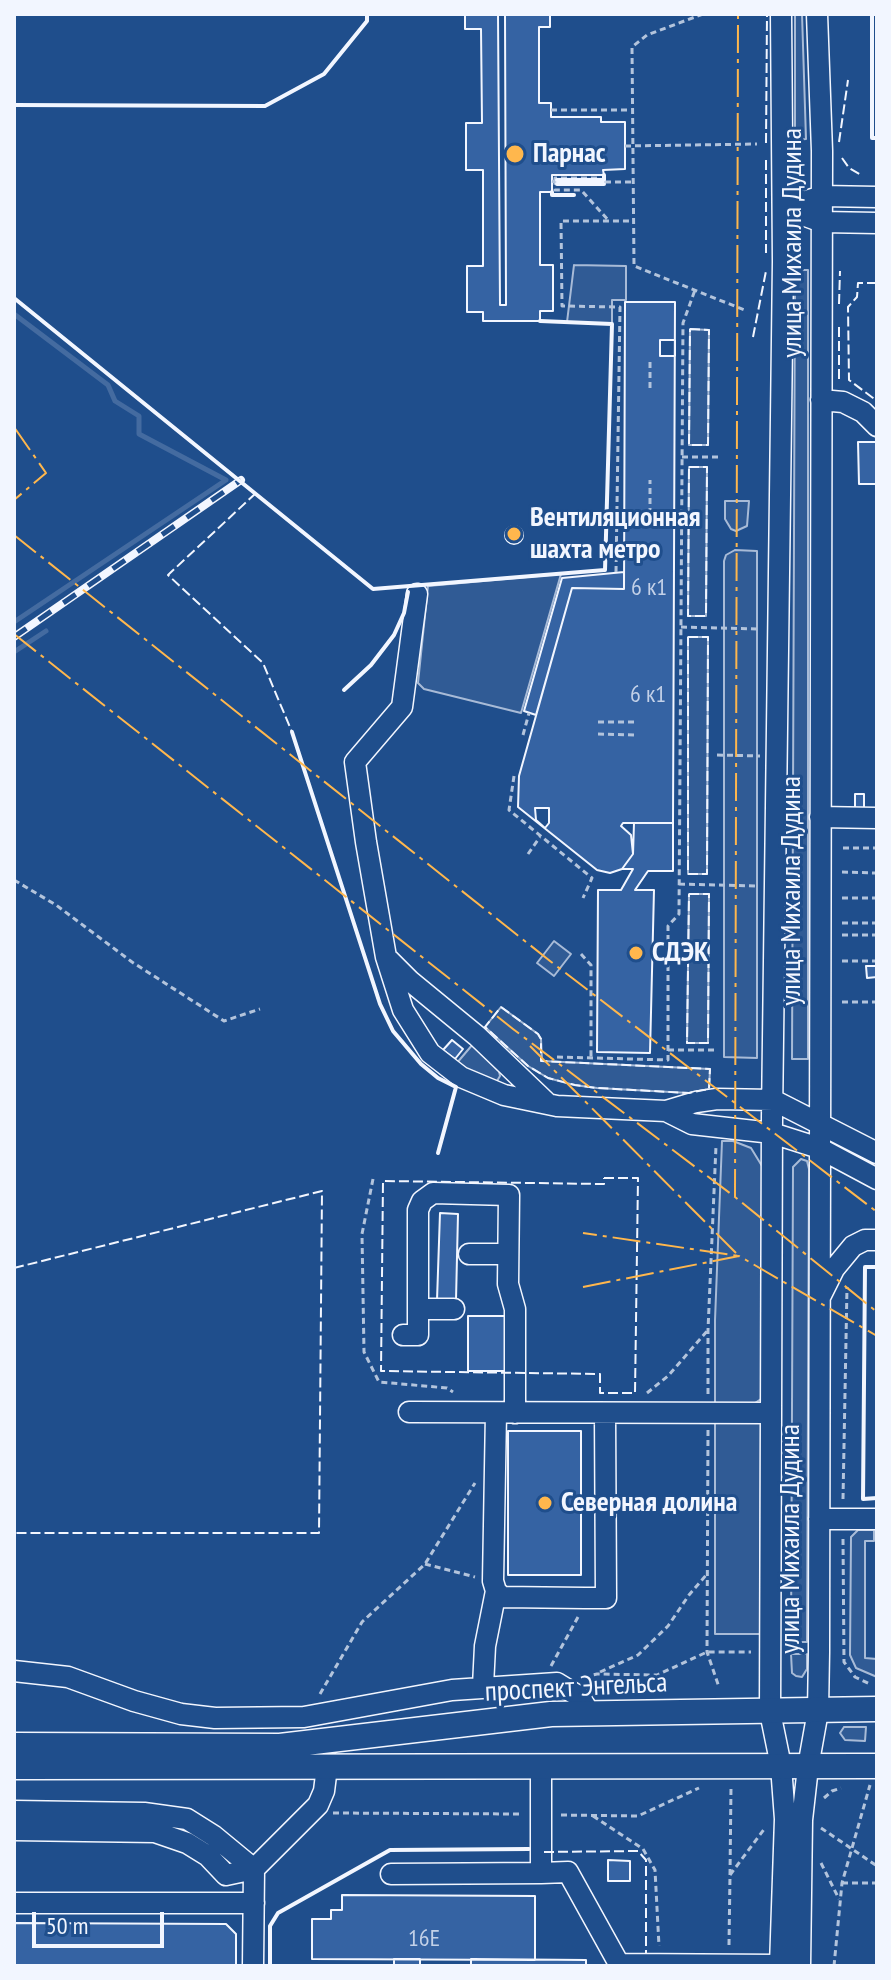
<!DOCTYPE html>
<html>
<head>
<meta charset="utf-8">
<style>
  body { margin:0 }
  #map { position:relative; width:891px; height:1980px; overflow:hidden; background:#1f4e8c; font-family:"PT Sans Narrow",sans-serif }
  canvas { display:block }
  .frame { position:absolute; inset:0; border:16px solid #f2f6ff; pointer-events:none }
  .scale { position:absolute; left:32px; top:1912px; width:132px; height:36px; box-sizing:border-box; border:4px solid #f2f6ff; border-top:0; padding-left:10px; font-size:24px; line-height:28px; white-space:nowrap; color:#f2f6ff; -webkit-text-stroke:6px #1f4e8c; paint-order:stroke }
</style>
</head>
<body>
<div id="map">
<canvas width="891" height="1980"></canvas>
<div class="frame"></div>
<div class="scale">50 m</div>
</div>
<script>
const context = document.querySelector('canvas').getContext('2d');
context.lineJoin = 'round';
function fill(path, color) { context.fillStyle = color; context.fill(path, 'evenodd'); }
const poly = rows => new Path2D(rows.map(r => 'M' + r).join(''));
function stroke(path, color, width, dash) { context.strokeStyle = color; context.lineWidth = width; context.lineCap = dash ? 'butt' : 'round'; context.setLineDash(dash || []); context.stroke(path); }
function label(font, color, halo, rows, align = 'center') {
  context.font = font + ' "PT Sans Narrow",sans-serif'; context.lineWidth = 6; context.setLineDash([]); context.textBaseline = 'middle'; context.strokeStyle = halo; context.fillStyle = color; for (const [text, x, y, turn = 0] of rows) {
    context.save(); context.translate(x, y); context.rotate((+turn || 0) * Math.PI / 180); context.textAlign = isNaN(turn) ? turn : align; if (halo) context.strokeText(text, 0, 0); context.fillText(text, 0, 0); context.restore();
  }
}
const green = poly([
  [795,14,802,14,806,139,795,140,795,14],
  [574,265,626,266,626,300,612,300,612,324,567,322,574,265],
  [795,270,808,270,808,1059,792,1059,795,270],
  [690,329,709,330,708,445,689,445,690,329],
  [689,467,707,467,706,616,688,616,689,467],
  [725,501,749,501,747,526,736,531,731,529,725,519,725,501],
  [735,550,757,551,757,1058,724,1057,724,561,726,555,735,550],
  [561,574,521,713,424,689,418,683,428,586,561,574],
  [688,637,708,637,707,874,688,874,688,637],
  [689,894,709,894,708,1043,687,1043,689,894],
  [554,941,571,954,554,976,537,963,554,941],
  [501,1007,538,1034,541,1039,542,1061,710,1069,709,1089,689,1093,597,1088,574,1085,548,1078,528,1066,485,1027,501,1007],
  [473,1044,499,1071,500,1076,497,1081,492,1082,456,1064,473,1044],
  [722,1141,733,1141,751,1148,762,1166,761,1399,755,1403,715,1404,715,1320,722,1141],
  [801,1159,807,1161,809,1169,807,1642,791,1642,793,1167,801,1159],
  [715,1419,761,1423,760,1634,715,1634,715,1419],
  [858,1530,874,1530,874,1541,865,1541,865,1658,877,1659,877,1677,856,1668,850,1655,851,1537,858,1530],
  [791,1654,807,1654,807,1669,802,1677,796,1676,792,1673,791,1654],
  [844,1727,866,1727,865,1741,845,1740,840,1733,844,1727]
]);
fill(green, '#305b95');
stroke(green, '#a8bbd7', 2);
stroke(poly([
  [14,314,108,385,115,401,139,416,139,434,226,480,14,622],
  [14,652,46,631]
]), '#446ba0', 5);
const building = poly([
  [465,14,550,14,550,27,539,27,539,103,551,103,551,117,601,117,601,122,625,122,625,169,603,170,604,175,552,175,552,192,540,192,540,265,553,265,553,311,540,311,540,321,483,321,483,312,467,312,467,266,483,266,483,170,466,170,466,123,482,123,481,29,465,29,465,14],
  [498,14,505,14,506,305,500,305,498,14],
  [625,302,675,302,673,823,623,823,621,826,631,835,633,854,622,869,610,873,597,870,518,807,519,776,572,588,624,589,625,302],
  [660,340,675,340,675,356,660,356,660,340],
  [858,442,877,442,877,484,859,484,858,442],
  '505 535a9 9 0 1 1 18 0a9 9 0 1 1-18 0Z',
  [624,572,624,589,572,588,536,715,524,711,562,578,624,572],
  [876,777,877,977,867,978,866,966,877,966,876,777],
  [855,794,864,794,864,809,855,809,855,794],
  [535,808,549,808,549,823,545,828,536,820,535,808],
  [634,823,673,823,673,871,648,871,635,890,654,890,650,1053,597,1052,598,890,621,890,633,869,622,869,633,854,634,823],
  [452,1040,463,1049,455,1059,443,1050,452,1040],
  [440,1213,458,1214,456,1300,437,1300,440,1213],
  [468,1316,505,1316,506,1371,468,1371,468,1316],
  [508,1431,581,1431,581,1575,508,1575,508,1431],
  [608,1860,630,1861,630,1881,608,1881,608,1860],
  [342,1895,535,1896,535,1960,312,1959,312,1919,331,1919,331,1910,342,1910,342,1895],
  [14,1923,226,1924,236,1934,236,1966,14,1966,14,1923],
  [394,1959,420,1959,420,1966,394,1966,394,1959],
  [471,1959,586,1960,586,1966,471,1966,471,1959]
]);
fill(building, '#3563a3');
stroke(building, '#f2f6ff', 2);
const minor = poly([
  [784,208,822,222,877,223],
  [784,208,822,196,877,197],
  [821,400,843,402,863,412,877,426],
  [417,594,402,707,355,762,366,842,386,957,403,1010,430,1053,461,1077,504,1095,557,1106,666,1111,696,1102,717,1099,773,1100,877,1153],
  [820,817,876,818],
  [389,960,410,981,477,1036,547,1103],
  [666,1111,692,1124,772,1133,819,1148,877,1179],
  [469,1254,508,1254],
  [821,1295,834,1269,853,1246,865,1240,877,1240],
  [418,1309,454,1309],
  [403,1335,418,1335,418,1210,422,1201,433,1193,509,1195,508,1284,515,1309,515,1413],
  [409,1412,771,1413],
  [496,1413,493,1581,496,1591,502,1597,585,1598,606,1598,605,1413],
  [819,1519,877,1519],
  [14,1671,68,1677,134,1701,181,1714,215,1718,304,1717,452,1690,557,1683,580,1697,590,1714],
  [483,1686,485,1646,496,1591],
  [541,1765,541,1873,568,1872,619,1964,780,1965],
  [14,1811,144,1813,187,1819,214,1836,254,1869,318,1805,324,1791,327,1767],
  [14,1830,155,1832,187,1843,208,1856,226,1875,254,1869,253,1966],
  [391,1874,541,1873],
  [14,1903,254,1903],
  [780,1966,785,1819,781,1766,770,1712,772,1116,783,262,781,14],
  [800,1966,802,1820,808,1767,818,1711,819,1652,822,151,817,14]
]);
const major = poly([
  [14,1745,280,1746,551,1714,877,1709],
  [14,1767,877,1766]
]);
stroke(minor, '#f2f6ff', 23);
stroke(major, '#f2f6ff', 27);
stroke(poly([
  [703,14,647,35,632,47,634,266,747,311],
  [551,110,631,110],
  [625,146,757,144],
  [552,181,555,182,555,190,581,190,609,221],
  [555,182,633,182],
  [555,182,555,178,597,178,597,175],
  [650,362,650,392],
  [682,457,718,457],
  [650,514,650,480],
  [616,572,620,307,562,306,561,221,634,221],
  [681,627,760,629],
  [598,722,635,722],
  [598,734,635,735],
  [523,735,529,713],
  [717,755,760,756],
  [514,776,509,810,592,878,583,898],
  [843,848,876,848],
  [528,854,540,837],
  [842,872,876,873],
  [14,880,56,905,132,962,224,1021,260,1009],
  [679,884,755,886],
  [842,898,876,898],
  [842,923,877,923],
  [842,935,876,935],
  [581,954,591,965,591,1058],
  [842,961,877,961],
  [842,1002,877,1002],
  [668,1050,717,1050],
  [557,1057,668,1060,668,926,679,914,683,323,695,290],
  [373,1179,362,1234,364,1352,379,1382,447,1388,453,1392],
  [647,1393,668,1376,708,1330],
  [708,1394,708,1330,716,1146],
  [708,1430,707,1652,719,1687],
  [843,1499,847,1287],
  [843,1539,844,1662,855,1677,870,1684],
  [425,1564,475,1577],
  [551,1666,578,1617],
  [600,1672,638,1655,668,1626,689,1595,707,1574],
  [584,1677,597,1674,657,1675,707,1652,751,1652],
  [320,1694,362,1622,425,1564,475,1483],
  [824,1798,832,1791,841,1788],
  [333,1813,522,1814],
  [561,1815,638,1816,699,1788],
  [593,1816,643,1849,655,1870,659,1946],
  [821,1828,877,1866],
  [821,1863,839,1899],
  [730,1875,731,1787],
  [842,1883,877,1883],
  [729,1945,730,1875,765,1828],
  [834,1966,842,1883,870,1785]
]), '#b3c4dc', 3, [6, 4]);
stroke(minor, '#1f4e8c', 20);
stroke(major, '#1f4e8c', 24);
const rail = poly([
  [14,637,241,480]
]);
stroke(rail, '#f2f6ff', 8);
stroke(rail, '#1f4e8c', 5, [15]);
stroke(poly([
  [839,142,848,80],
  [766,143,767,14],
  [842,158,849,168,861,175],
  [766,160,766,253],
  [877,283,858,283,857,297,848,307,849,380,877,401],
  [839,304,840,271],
  [690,329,709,330,708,445,689,445,690,329],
  [753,337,766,271],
  [839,379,839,327],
  [689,467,707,467,706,616,688,616,689,467],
  [256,493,168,575,263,663,292,732],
  [688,637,708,637,707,874,688,874,688,637],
  [689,894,709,894,708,1043,687,1043,689,894],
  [501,1007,538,1034,541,1039,541,1061,710,1069,709,1089,689,1093,597,1088,575,1085,548,1078,528,1066,485,1027,501,1007],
  [604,1178,638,1178,635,1393,600,1393,600,1374,381,1371,383,1181,604,1184,604,1178],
  [14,1268,322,1191,319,1533,14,1533],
  [544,1852,638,1851,646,1860,646,1953]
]), '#f2f6ff', 2, [10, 4]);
stroke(poly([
  [872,14,872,138,877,138],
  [14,105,265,106,324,74,367,21,367,14],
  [557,180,604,180,604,175],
  [557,184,604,184],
  [552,192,552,195,574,195],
  [14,298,373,589,605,570,612,324,540,321],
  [344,690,371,665,394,635,404,613,408,592],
  [292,732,380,1004,393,1031,421,1064,438,1078,456,1087,438,1153],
  [877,1267,865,1267,863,1499,877,1498],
  [270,1966,270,1926,278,1913,390,1850,529,1849]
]), '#f2f6ff', 4);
stroke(poly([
  [14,427,46,473,14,500],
  [14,535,550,961,877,1212],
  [14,634,513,1029,735,1197,877,1312],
  [530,1046,739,1256,583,1233],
  [735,1197,738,14],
  [583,1287,739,1256,877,1336]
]), '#ffb74d', 2, [28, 6, 4, 6]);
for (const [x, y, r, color] of [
  [515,154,10,"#ffb74d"],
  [514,534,8,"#ffb74d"],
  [636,953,8,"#ffb74d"],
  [545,1503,8,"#ffb74d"]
]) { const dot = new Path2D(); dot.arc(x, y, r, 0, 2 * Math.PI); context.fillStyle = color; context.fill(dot); stroke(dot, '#1f4e8c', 3); }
label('24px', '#c3d1e8', null, [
  ["6 к1",649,588],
  ["6 к1",648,695],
  ["16Е",424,1939]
]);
label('bold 28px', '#f2f6ff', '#1f4e8c', [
  ["Парнас",533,154],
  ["Вентиляционная",530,518],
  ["шахта метро",530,550],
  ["СДЭК",652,953],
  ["Северная долина",561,1503]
], 'left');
label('28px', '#f2f6ff', '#1f4e8c', [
  ["улица Михаила Дудина",793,243,-90],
  ["улица Михаила Дудина",792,891,-90],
  ["улица Михаила Дудина",791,1539,-90],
  ["проспект Энгельса",576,1688,-3]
]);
</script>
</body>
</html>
